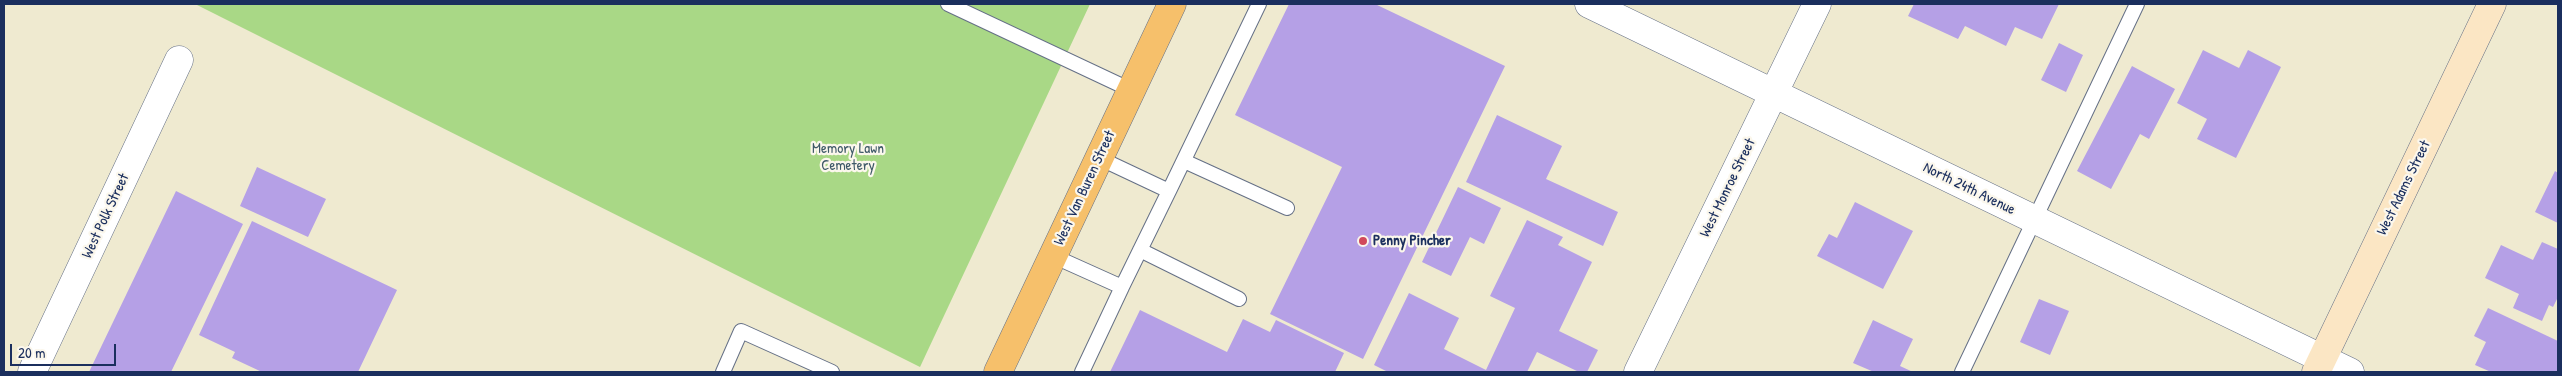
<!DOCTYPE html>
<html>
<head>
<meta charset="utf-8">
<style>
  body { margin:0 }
  #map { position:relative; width:2562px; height:376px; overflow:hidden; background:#efead0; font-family:"Patrick Hand",sans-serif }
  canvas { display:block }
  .frame { position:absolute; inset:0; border:5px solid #1b2f5e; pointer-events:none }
  .scale { position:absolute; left:10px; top:344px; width:106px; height:22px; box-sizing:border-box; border:2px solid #1b2f5e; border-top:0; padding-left:6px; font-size:15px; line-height:18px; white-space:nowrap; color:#1b2f5e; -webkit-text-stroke:4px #fbf7ec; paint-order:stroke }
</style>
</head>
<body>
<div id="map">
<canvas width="2562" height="376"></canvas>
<div class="frame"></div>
<div class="scale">20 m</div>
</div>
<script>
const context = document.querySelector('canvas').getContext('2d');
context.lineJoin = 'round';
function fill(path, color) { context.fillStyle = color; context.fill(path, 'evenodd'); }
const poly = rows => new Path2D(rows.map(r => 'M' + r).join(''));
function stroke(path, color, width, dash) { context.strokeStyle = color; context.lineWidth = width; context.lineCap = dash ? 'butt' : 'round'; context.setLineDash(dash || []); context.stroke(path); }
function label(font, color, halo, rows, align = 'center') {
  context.font = font + ' "Patrick Hand",sans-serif'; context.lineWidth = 4.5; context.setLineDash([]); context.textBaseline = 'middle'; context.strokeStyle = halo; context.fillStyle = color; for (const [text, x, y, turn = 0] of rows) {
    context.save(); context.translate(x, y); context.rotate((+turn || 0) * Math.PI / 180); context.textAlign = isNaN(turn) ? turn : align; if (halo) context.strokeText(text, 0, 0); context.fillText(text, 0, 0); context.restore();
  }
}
fill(poly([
  [195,4,1090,4,920,367]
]), '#a9d886');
fill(poly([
  [1289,4,1375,4,1505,66,1363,359,1270,314,1342,167,1235,115],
  [1914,4,2059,4,2042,39,2015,27,2006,46,1965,26,1958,39,1908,16],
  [2059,43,2083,55,2066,92,2041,80],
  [2203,50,2239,68,2248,50,2281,67,2236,158,2197,139,2207,119,2177,103],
  [2132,66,2175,89,2149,139,2140,134,2111,189,2077,171],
  [1497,115,1562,146,1546,179,1618,212,1603,246,1466,182],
  [257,167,326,199,308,237,240,206],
  [2555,171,2558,173,2558,223,2535,212],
  [1458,187,1501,208,1484,244,1470,237,1451,276,1422,262],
  [176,191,243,224,171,372,89,372],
  [1855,202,1913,231,1883,289,1817,256,1829,234,1837,238],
  [1527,220,1563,237,1558,245,1592,262,1559,331,1598,350,1587,372,1579,372,1537,352,1527,372,1388,372,1374,365,1409,293,1459,318,1444,349,1486,370,1515,308,1490,296],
  [252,221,397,290,358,372,262,372,232,358,235,352,199,335],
  [2542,242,2558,249,2558,297,2553,307,2549,305,2542,321,2513,308,2519,294,2485,278,2501,245,2533,260],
  [2039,299,2069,311,2050,355,2020,342],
  [2488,308,2558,341,2558,372,2491,372,2475,365,2486,342,2474,336],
  [1140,310,1227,352,1243,319,1270,332,1276,320,1344,353,1335,372,1110,372],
  [1873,320,1913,339,1900,366,1913,372,1874,372,1853,363]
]), '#b5a0e6');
const lane = poly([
  [948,4,1131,90],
  [1099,158,1169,191,1122,287],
  [1184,161,1287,208],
  [1169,191,1259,4],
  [1140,250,1239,299],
  [1053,256,1122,287,1082,372],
  [723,372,741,331,832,372],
  [1962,372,2137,4]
]);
const street = poly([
  [1589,4,2350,372],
  [32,372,179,60],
  [1638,372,1817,4]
]);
const secondary = poly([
  [2316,372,2492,4]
]);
const primary = poly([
  [998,372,1172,4]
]);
stroke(lane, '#657086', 16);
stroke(street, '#657086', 29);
stroke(secondary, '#657086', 29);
stroke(primary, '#657086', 29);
stroke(lane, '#fff', 14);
stroke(street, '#fff', 28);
stroke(secondary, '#fbe6c4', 28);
stroke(primary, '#f6c06b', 28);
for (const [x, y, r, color] of [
  [1363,241,5,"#d1495b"]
]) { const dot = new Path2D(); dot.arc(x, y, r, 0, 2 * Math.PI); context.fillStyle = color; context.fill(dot); stroke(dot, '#fbf7ec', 2); }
label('15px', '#3e5968', '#fbf7ec', [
  ["Memory Lawn",848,149],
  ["Cemetery",848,166]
]);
label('15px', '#1b2f5e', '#fbf7ec', [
  ["West Van Buren Street",1085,188,-65],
  ["West Monroe Street",1728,188,-64],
  ["West Adams Street",2404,188,-64],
  ["North 24th Avenue",1969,189,26],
  ["West Polk Street",106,216,-65]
]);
label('bold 15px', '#1b2f5e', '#fbf7ec', [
  ["Penny Pincher",1373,241]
], 'left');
</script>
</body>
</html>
